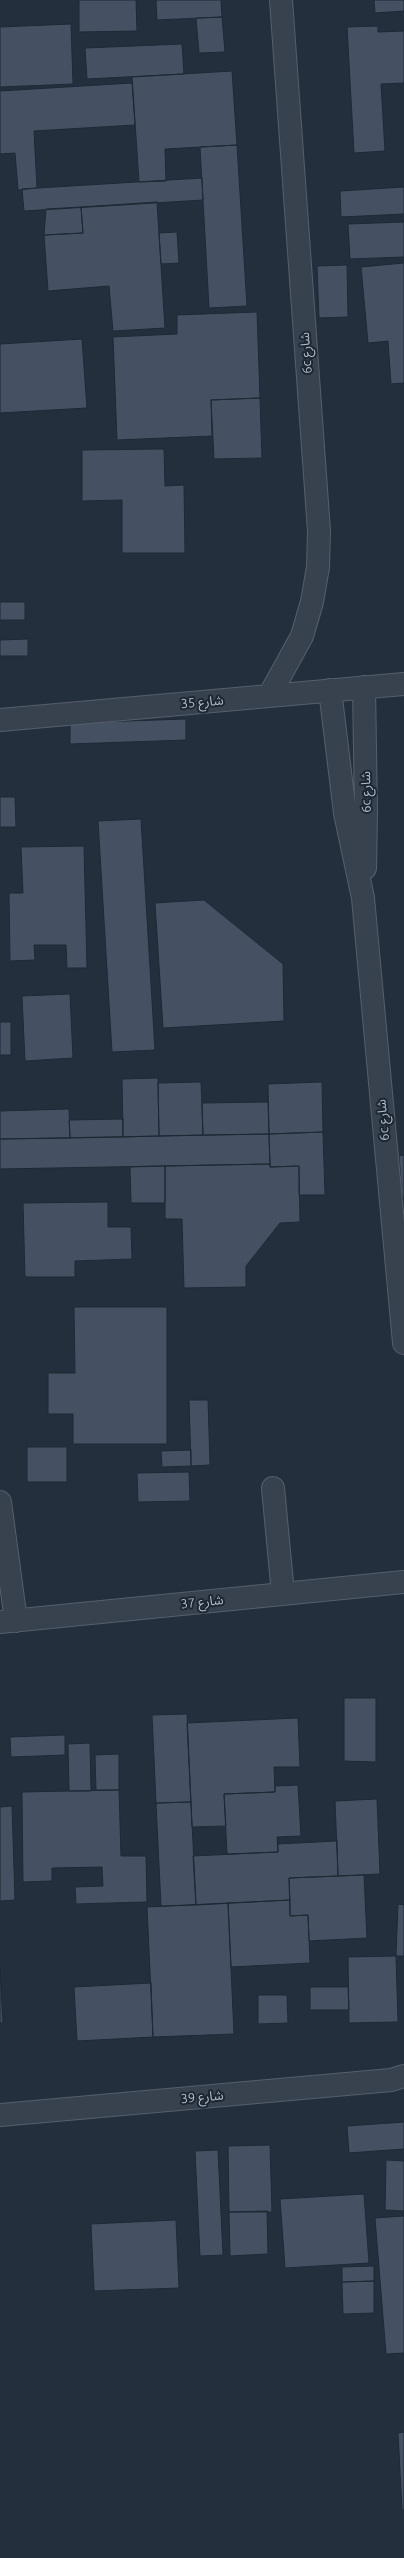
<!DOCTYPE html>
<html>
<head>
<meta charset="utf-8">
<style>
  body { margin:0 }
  canvas { display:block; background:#242f3e }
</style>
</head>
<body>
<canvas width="404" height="2558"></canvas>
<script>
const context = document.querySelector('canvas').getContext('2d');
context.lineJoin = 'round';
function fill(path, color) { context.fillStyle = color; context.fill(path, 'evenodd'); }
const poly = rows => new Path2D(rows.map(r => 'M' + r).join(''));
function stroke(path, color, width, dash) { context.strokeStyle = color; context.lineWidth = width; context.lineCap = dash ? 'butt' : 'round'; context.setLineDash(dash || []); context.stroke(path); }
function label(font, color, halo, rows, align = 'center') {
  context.font = font + ' Ubuntu,"Noto Sans Arabic",sans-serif'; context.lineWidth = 4; context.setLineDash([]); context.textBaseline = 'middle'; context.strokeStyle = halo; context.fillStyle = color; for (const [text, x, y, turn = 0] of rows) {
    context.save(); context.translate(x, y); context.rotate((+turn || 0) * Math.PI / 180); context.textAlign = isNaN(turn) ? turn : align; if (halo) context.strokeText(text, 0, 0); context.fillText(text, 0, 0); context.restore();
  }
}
const building = poly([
  [79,0,136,0,137,31,79,32,79,0],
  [156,0,221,0,222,17,157,20,156,0],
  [374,0,404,0,404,11,375,13,374,0],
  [222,17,225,52,199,53,196,18,222,17],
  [71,24,73,84,0,87,0,27,71,24],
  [378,26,378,32,404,31,404,83,381,84,385,151,354,153,347,27,378,26],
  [182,44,184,74,87,79,85,48,182,44],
  [232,71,237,145,165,149,166,181,139,182,132,77,232,71],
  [132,83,135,125,34,131,37,188,18,190,15,153,0,154,0,91,132,83],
  [237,145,247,306,209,308,200,147,237,145],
  [202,178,203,200,24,211,22,189,202,178],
  [404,187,404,214,341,217,340,191,404,187],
  [157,202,165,328,113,331,109,286,48,291,44,235,83,233,81,207,157,202],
  [81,207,83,233,44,235,46,209,81,207],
  [404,222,404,257,350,259,348,224,404,222],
  [177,232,179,263,161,264,159,233,177,232],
  [404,263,404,383,391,384,388,341,368,343,361,267,404,263],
  [347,265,348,317,319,318,317,266,347,265],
  [257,312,260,398,211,400,212,436,117,440,113,337,177,334,177,315,257,312],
  [82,339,87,408,0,413,0,344,82,339],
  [260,398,262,458,214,459,211,400,260,398],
  [164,449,165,486,184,485,185,553,122,553,122,500,82,501,82,450,164,449],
  [0,602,25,602,25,620,0,620,0,602],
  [28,639,28,656,0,656,0,640,28,639],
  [186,719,186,740,70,744,70,723,186,719],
  [0,797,15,797,16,827,0,827,0,797],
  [141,819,155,1050,112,1052,98,821,141,819],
  [84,846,87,968,67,968,66,945,34,945,35,960,10,961,9,893,23,893,21,847,84,846],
  [204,900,283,964,284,1021,163,1028,155,903,204,900],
  [70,994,73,1058,25,1061,22,996,70,994],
  [0,1022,11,1022,11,1055,0,1055,0,1022],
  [158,1078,159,1136,123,1137,122,1079,158,1078],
  [201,1082,203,1135,159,1136,158,1083,201,1082],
  [322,1082,323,1132,269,1134,268,1084,322,1082],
  [268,1102,269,1134,203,1135,202,1103,268,1102],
  [69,1109,70,1138,0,1139,0,1111,69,1109],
  [123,1119,123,1137,70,1138,69,1120,123,1119],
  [323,1132,325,1195,299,1195,299,1166,270,1167,269,1134,323,1132],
  [269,1134,270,1164,0,1169,0,1139,269,1134],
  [404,1155,404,1197,402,1197,399,1156,404,1155],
  [270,1164,270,1167,299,1166,300,1222,280,1223,246,1266,246,1287,184,1288,182,1219,165,1219,165,1166,270,1164],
  [165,1166,165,1203,131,1203,130,1167,165,1166],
  [108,1202,108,1227,131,1227,132,1259,75,1261,75,1277,25,1277,23,1203,108,1202],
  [74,1307,167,1307,167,1444,73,1444,73,1414,48,1414,48,1373,75,1373,74,1307],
  [189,1400,208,1400,210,1465,191,1466,189,1400],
  [27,1447,67,1447,67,1482,27,1482,27,1447],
  [191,1450,191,1466,162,1467,161,1451,191,1450],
  [189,1472,190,1501,138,1502,137,1473,189,1472],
  [344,1698,376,1698,376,1762,344,1761,344,1698],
  [187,1714,191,1802,156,1803,152,1715,187,1714],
  [298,1718,300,1767,274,1767,275,1792,224,1794,226,1826,192,1827,187,1723,298,1718],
  [65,1735,65,1755,11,1757,10,1737,65,1735],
  [90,1743,91,1791,69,1791,68,1744,90,1743],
  [119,1754,119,1790,96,1790,95,1755,119,1754],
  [298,1785,301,1836,277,1837,278,1852,227,1854,224,1794,275,1792,275,1786,298,1785],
  [119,1790,121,1856,146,1856,147,1902,76,1904,75,1887,103,1886,102,1867,52,1868,52,1881,23,1882,22,1792,119,1790],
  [377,1799,380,1874,338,1876,335,1801,377,1799],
  [191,1802,196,1905,161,1906,156,1803,191,1802],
  [12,1806,15,1900,0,1901,0,1807,12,1806],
  [337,1841,338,1876,289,1878,290,1900,196,1905,193,1856,278,1852,278,1844,337,1841],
  [364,1875,367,1938,309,1941,308,1915,290,1916,289,1878,364,1875],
  [290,1900,290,1916,308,1915,310,1963,231,1967,228,1903,290,1900],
  [228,1903,234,2034,153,2037,147,1907,228,1903],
  [398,1904,404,1905,404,1956,396,1956,398,1904],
  [396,1956,398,2022,349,2023,348,1957,396,1956],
  [0,1968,3,2023,0,2023,0,1968],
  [151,1983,153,2037,77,2041,74,1987,151,1983],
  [310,1987,348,1987,349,2010,310,2010,310,1987],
  [258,1995,287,1995,288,2023,258,2024,258,1995],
  [404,2122,404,2149,349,2153,347,2126,404,2122],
  [270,2145,272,2212,229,2212,228,2146,270,2145],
  [218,2150,223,2255,200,2256,195,2151,218,2150],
  [386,2160,404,2161,404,2211,385,2210,386,2160],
  [364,2194,369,2263,285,2268,280,2199,364,2194],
  [267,2211,268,2254,230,2256,229,2212,267,2211],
  [404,2216,404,2353,386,2354,375,2218,404,2216],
  [176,2220,179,2288,94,2291,91,2224,176,2220],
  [374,2266,374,2281,342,2282,342,2267,374,2266],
  [374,2281,374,2313,343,2314,342,2282,374,2281],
  [404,2432,404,2510,402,2510,398,2433,404,2432]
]);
fill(building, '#455162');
stroke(building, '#1f2835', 1);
const street = poly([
  [364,687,366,811,365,868],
  [330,690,345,813,363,898,404,1343],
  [269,696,302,636,312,602,318,567,319,531,281,0],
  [0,720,404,684],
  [273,1488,283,1594],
  [0,1502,16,1621],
  [0,1622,404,1582],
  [0,2115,391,2080,404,2076]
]);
stroke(street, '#565f6c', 24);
stroke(street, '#38414e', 22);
label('13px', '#b4bcc9', '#1d2633', [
  ["6c شارع",306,353,-94],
  ["شارع 35",202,702,-5],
  ["6c شارع",366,792,-91],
  ["6c شارع",383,1120,-95],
  ["شارع 37",202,1602,-6],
  ["شارع 39",202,2097,-5]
]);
</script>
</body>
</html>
